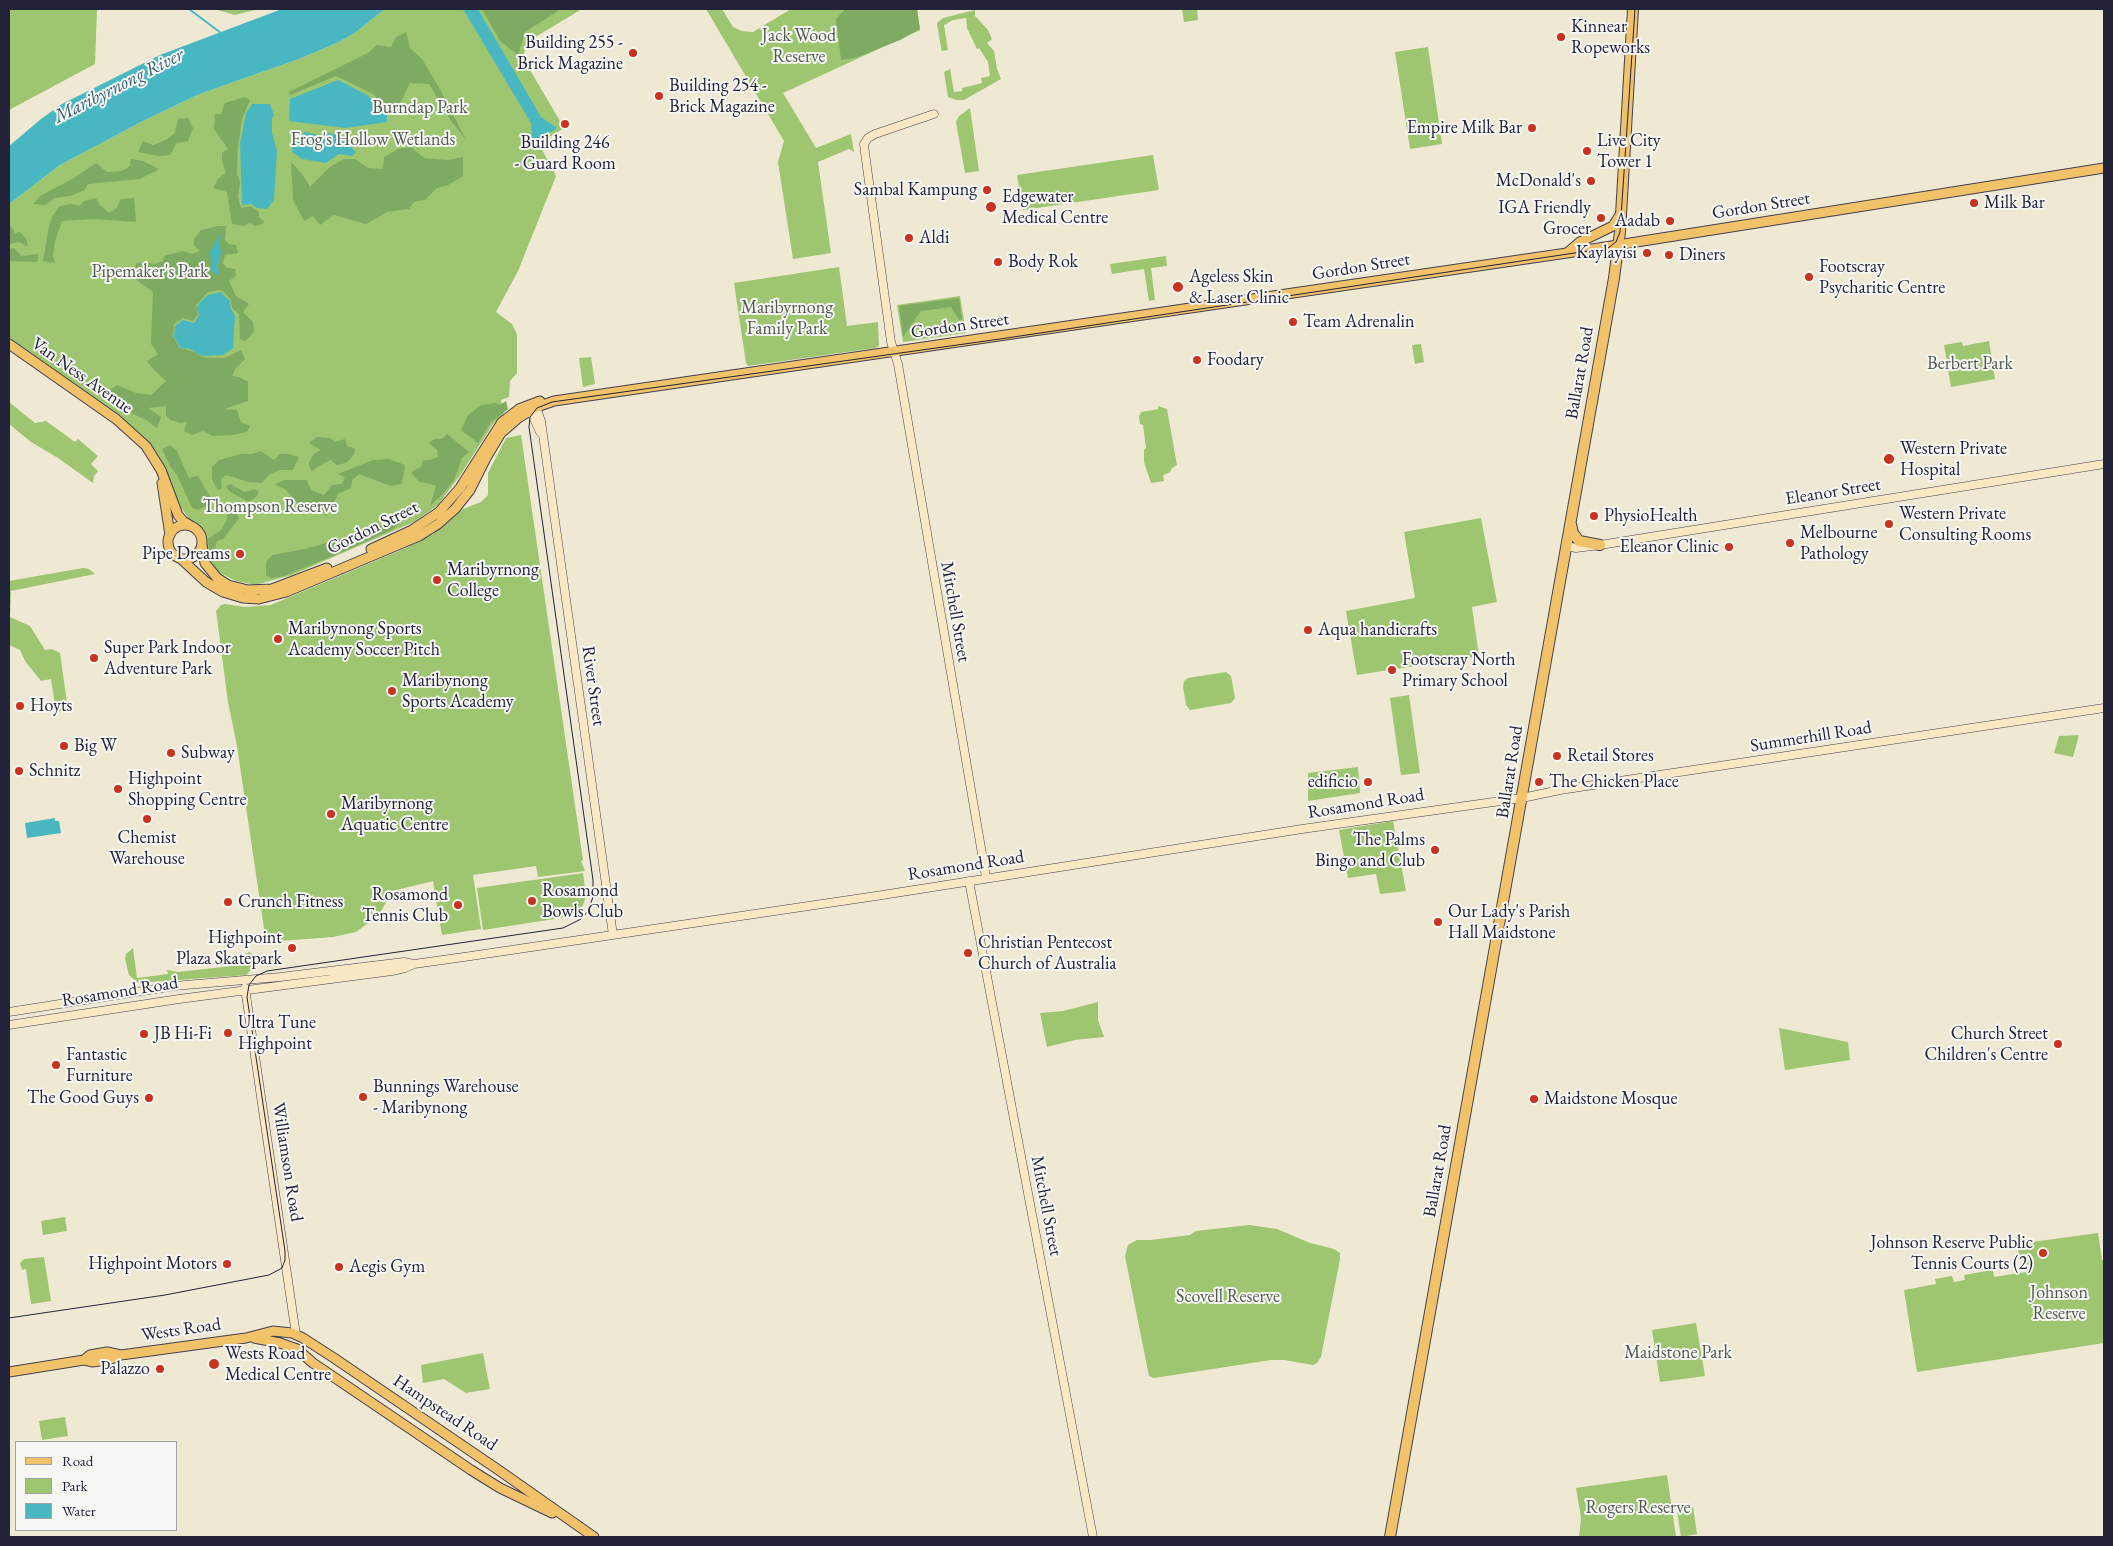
<!DOCTYPE html>
<html>
<head>
<meta charset="utf-8">
<style>
  body { margin:0 }
  #map { position:relative; width:2113px; height:1546px; overflow:hidden; background:#efe9d4; font-family:"EB Garamond",serif }
  canvas { display:block }
  .frame { position:absolute; inset:0; border:10px solid #22223b; pointer-events:none }
  .legend { position:absolute; left:15px; top:1441px; width:162px; height:90px; box-sizing:border-box; background:#f6f6f2; border:1px solid #a1a1a9; margin:0; padding:6px 9px; list-style:none; font-size:15px; color:#22223b }
  .legend li { display:flex; align-items:center; gap:10px; height:25px }
  .legend b { width:25px; border:1px solid #a1a1a9 }
</style>
</head>
<body>
<div id="map">
<canvas width="2113" height="1546"></canvas>
<div class="frame"></div>
<ul class="legend">
<li><b style="height:6px;background:#f2c26a"></b>Road</li>
<li><b style="height:14px;background:#9ec570"></b>Park</li>
<li><b style="height:14px;background:#49b7c2"></b>Water</li>
</ul>
</div>
<script>
const context = document.querySelector('canvas').getContext('2d');
context.lineJoin = 'round';
function fill(path, color) { context.fillStyle = color; context.fill(path, 'evenodd'); }
const poly = rows => new Path2D(rows.map(r => 'M' + r).join(''));
function stroke(path, color, width, dash) { context.strokeStyle = color; context.lineWidth = width; context.lineCap = dash ? 'butt' : 'round'; context.setLineDash(dash || []); context.stroke(path); }
function label(font, color, halo, rows, align = 'center') {
  context.font = font + ' "EB Garamond",serif'; context.lineWidth = 4; context.setLineDash([]); context.textBaseline = 'middle'; context.strokeStyle = halo; context.fillStyle = color; for (const [text, x, y, turn = 0] of rows) {
    context.save(); context.translate(x, y); context.rotate((+turn || 0) * Math.PI / 180); context.textAlign = isNaN(turn) ? turn : align; if (halo) context.strokeText(text, 0, 0); context.fillText(text, 0, 0); context.restore();
  }
}
fill(poly([
  [9,9,97,9,95,64,9,110],
  [214,9,259,9,235,15],
  [385,9,582,9,527,42,523,58,564,128,539,144,556,176,518,271,496,312,512,324,517,334,517,373,510,381,509,397,501,400,504,413,493,424,461,474,438,505,414,522,292,575,255,585,236,581,218,572,210,560,203,531,190,520,180,506,162,462,144,437,95,400,9,339,9,204,60,165,141,122,197,95,299,59,339,42,356,32],
  [706,9,722,9,733,27,742,31,753,32,791,9,917,9,920,30,783,93,816,148,851,134,854,152,849,149,818,162,831,253,793,259,778,162,784,141],
  [1182,9,1197,9,1198,20,1184,22],
  [975,10,975,16,988,30,992,39,987,43,994,51,997,69,1001,79,964,100,956,100,948,97,944,72,950,69,954,92,962,91,962,88,982,83,981,78,990,76,988,62,979,48,977,49,967,28,966,18,953,20,944,25,948,50,942,51,941,48,937,23,943,18],
  [1428,47,1442,144,1410,149,1395,52],
  [970,108,979,171,965,173,956,122,959,116],
  [1153,155,1159,190,1023,210,1017,175],
  [1166,256,1167,266,1151,268,1155,300,1149,301,1144,269,1112,274,1110,264],
  [839,267,847,326,878,322,879,346,875,348,748,366,746,363,734,283],
  [960,296,966,333,903,342,897,305],
  [1989,341,1995,379,1951,387,1944,345,1962,342,1963,346],
  [1421,344,1424,362,1415,364,1412,345],
  [591,357,595,384,583,387,579,358],
  [9,402,35,423,46,421,75,442,78,439,98,456,91,464,98,471,94,476,93,483,58,458,31,442,9,424],
  [1158,406,1167,409,1177,465,1172,468,1170,472,1163,475,1164,481,1151,483,1144,462,1144,450,1146,448,1143,425,1140,424,1139,417,1141,412,1158,409],
  [521,435,583,860,581,861,585,871,538,877,536,866,473,875,481,929,442,935,433,881,392,891,379,915,356,932,333,937,266,942,237,746,228,702,216,611,221,605,225,604,245,607,271,605,401,550,432,535,463,509,481,502,488,495,488,473,506,438],
  [1481,518,1497,602,1472,607,1479,656,1357,675,1346,611,1415,598,1404,532],
  [83,568,89,569,95,574,11,591,10,617,30,626,45,650,52,649,60,653,68,710,56,712,51,679,41,681,25,661,20,650,9,645,9,581],
  [1226,672,1231,676,1235,698,1231,703,1190,710,1186,705,1183,687,1184,681,1188,678],
  [1409,695,1420,773,1401,775,1390,698],
  [2079,735,2073,757,2054,753,2059,736],
  [1358,767,1360,793,1308,801,1308,773],
  [1393,821,1406,891,1380,894,1376,874,1348,878,1339,830],
  [583,873,586,896,583,905,577,913,561,918,483,930,477,888],
  [133,948,137,978,168,974,167,970,178,972,241,965,241,960,236,960,249,952,253,954,253,964,251,970,246,975,138,983,129,975,125,959,126,954],
  [1098,1002,1098,1020,1104,1037,1075,1040,1047,1047,1040,1013,1063,1011],
  [1779,1028,1848,1042,1850,1060,1785,1070],
  [65,1217,67,1231,43,1235,41,1221],
  [1249,1225,1277,1229,1310,1243,1334,1249,1340,1253,1340,1259,1321,1357,1317,1363,1313,1365,1284,1360,1271,1360,1154,1378,1149,1376,1125,1256,1128,1245,1137,1240,1151,1240,1190,1235,1196,1231],
  [2098,1233,2102,1260,2104,1260,2104,1343,1917,1372,1904,1290,1936,1284,1935,1279,1952,1276,1954,1282,1965,1280,1964,1275,1993,1270,1994,1277,2026,1272,2024,1260,2020,1260,2017,1244],
  [44,1257,51,1301,31,1304,26,1269,22,1270,20,1263,24,1259],
  [1696,1323,1705,1376,1660,1382,1652,1330],
  [483,1353,490,1389,466,1393,444,1379,423,1383,421,1365],
  [65,1417,68,1436,42,1440,39,1421],
  [1667,1475,1676,1537,1579,1537,1581,1518,1576,1488],
  [1693,1507,1697,1534,1681,1537,1677,1510]
]), '#9ec570');
fill(poly([
  [482,9,561,9,525,32,518,55,500,41],
  [845,9,917,9,920,29,900,40,855,58,841,60,836,19],
  [406,32,410,48,422,59,441,91,466,140,451,121,429,84,410,83,397,110,387,109,373,94,336,76,290,95,289,92,368,53,377,45,391,47,396,37],
  [245,97,250,100,242,119,238,147,237,174,240,182,238,197,241,208,251,206,259,212,259,217,265,223,255,226,250,223,243,226,232,224,227,192,213,188,218,179,226,173,222,162,222,153,228,149,214,129,215,114,221,114,225,103],
  [188,118,193,128,188,141,177,143,170,155,159,156,138,152,143,141,153,145,166,140,175,133,178,119],
  [411,147,424,158,447,160,463,157,463,176,448,185,437,188,425,200,414,202,409,209,387,212,366,224,334,215,320,225,313,216,304,221,293,200,291,162,302,174,310,187,331,166,344,159,355,159,368,168,383,169,384,157,398,149],
  [131,159,143,161,159,169,140,179,88,184,85,190,70,196,54,198,46,205,33,204,40,196,74,178,96,163,107,172,122,171,130,166],
  [96,198,100,205,109,213,116,209,121,199,134,198,136,222,93,219,62,221,55,241,53,255,55,263,43,261,49,226,53,215,60,206,72,204,79,206,84,201],
  [10,225,15,233,20,232,27,240,28,247,19,242,9,244,9,226],
  [218,226,226,226,225,240,229,244,236,245,238,253,225,255,223,263,227,268,235,269,236,276,229,281,236,296,249,304,243,312,253,322,254,332,245,341,240,339,239,314,232,308,231,300,223,291,219,290,208,292,196,305,198,314,193,321,183,318,174,324,173,336,180,348,195,352,202,357,225,358,241,350,245,359,236,368,232,376,239,377,248,382,248,401,224,409,237,410,241,422,250,426,247,432,232,435,213,436,203,431,192,435,184,431,187,422,180,423,170,420,166,415,166,406,148,408,161,417,157,428,146,420,115,405,88,388,103,385,110,390,117,385,136,393,151,395,166,381,154,370,147,361,158,354,151,344,153,292,134,278,136,263,145,262,154,264,163,261,164,256,183,251,192,254,200,251,194,246,194,239,201,230],
  [14,248,21,256,39,254,37,262,9,261,9,249],
  [959,298,962,319,959,320,951,307,921,311,903,337,899,306],
  [506,401,508,409,491,422,478,443,461,430,468,415,481,405,496,403,500,405],
  [447,434,469,452,462,458,454,480,442,495,430,506,436,486,427,483,419,482,411,472,421,467,423,460,430,460,438,457,437,450,429,443,434,439,442,439],
  [317,437,330,438,335,442,345,439,347,446,355,449,354,455,346,463,336,465,331,460,322,464,312,471,308,464,314,454,321,450,309,443],
  [170,445,177,451,189,478,198,476,213,502,198,510,192,508,177,475,170,466,162,449],
  [261,451,274,460,280,454,289,454,299,457,293,470,280,470,270,474,262,483,248,482,226,475,221,479,222,489,218,490,212,480,212,467,219,460,241,454,252,454],
  [389,459,405,465,402,484,391,486,359,474,352,480,351,488,339,493,326,516,320,505,309,508,298,504,286,490,275,484,285,480,307,480,311,490,324,495,332,485,342,484,345,477,338,474,373,460],
  [230,484,245,492,254,489,259,491,256,497,249,502,230,492,226,487],
  [228,502,234,505,239,518,223,539,217,541,215,548,219,551,210,555,208,539,221,530,227,520],
  [397,519,403,521,393,529,354,547,284,576,272,578,266,576,266,562,272,555,305,549,354,535]
]), '#7eaa62');
fill(poly([
  [282,9,385,9,356,32,339,42,299,59,197,95,141,122,60,165,9,204,9,146,41,119,62,104,160,55],
  [463,9,478,9,541,117,557,128,533,144,531,123],
  [338,80,367,95,387,114,387,122,346,128,289,121,290,99],
  [252,104,270,104,274,115,272,118,272,133,277,151,274,200,267,209,257,208,251,204,242,205,240,144,246,113],
  [305,132,318,135,330,133,341,137,356,152,352,156,339,154,326,163,302,159,292,152,293,141],
  [220,235,222,236,219,241,221,253,218,265,219,274,217,275,212,271,210,252],
  [221,292,230,301,231,309,235,316,233,348,223,355,202,356,190,349,181,348,174,337,175,326,183,320,194,323,199,315,197,308,199,303,208,295],
  [55,818,55,821,59,821,61,833,27,838,25,823]
]), '#49b7c2');
stroke(poly([
  [189,9,221,33]
]), '#49b7c2', 2);
const secondary = poly([
  [934,114,875,134,868,138,864,144,865,153,891,342,898,364,986,877],
  [536,407,541,421,613,935],
  [530,410,540,432],
  [1566,546,1576,548,1600,545,2104,464],
  [969,881,1093,1537],
  [245,988,296,1335],
  [9,1012,174,986,280,977,404,962,414,964,464,957,876,896,1302,829,1522,798,1560,790,2104,708],
  [9,1025,179,999,392,971,405,968,414,964]
]);
const primary = poly([
  [1567,253,1580,242,1613,226,1620,215],
  [9,344,116,419,146,446,161,470,178,515,183,521,191,526],
  [162,483,170,535],
  '168 542a17 17 0 1 1 34 0a17 17 0 1 1-34 0Z',
  [202,545,205,563,217,578,228,585,248,590,272,589,327,568],
  [371,549,412,530,439,512,460,488,502,422,519,409,540,401],
  [180,558,206,582,223,592,243,598,259,599,286,592,419,536,438,524,455,509,470,490,486,458,501,433,517,419,534,408,554,401,1567,253,2104,168],
  [254,1338,280,1343,297,1349,313,1363,471,1470,500,1488,552,1513],
  [84,1360,90,1355,107,1352,121,1355],
  [9,1372,84,1360,92,1362,108,1360,121,1355,246,1338,273,1331,292,1333,303,1338,334,1358,500,1471,594,1537]
]);
const highway = poly([
  [1571,524,1573,533,1579,541,1600,545],
  [1390,1537,1614,278,1620,232,1633,9]
]);
stroke(secondary, '#414052', 9);
stroke(primary, '#414052', 11);
stroke(highway, '#414052', 12);
stroke(secondary, '#fae7c3', 8);
stroke(primary, '#f2c26a', 9);
stroke(highway, '#f2c26a', 10);
stroke(poly([
  [9,1318,165,1295,269,1275,282,1268,285,1260,285,1251,247,997,249,985,256,976,267,971,563,928,581,919,588,911,593,897,593,880,529,427,530,417,537,408,552,402,1000,339,1608,248,1616,242,1620,232,1635,9]
]), '#22223b', 1);
for (const [x, y, r, color] of [
  [1561,37,5,"#c8321e"],
  [633,53,5,"#c8321e"],
  [659,96,5,"#c8321e"],
  [565,124,5,"#c8321e"],
  [1532,128,5,"#c8321e"],
  [1587,151,5,"#c8321e"],
  [1591,181,5,"#c8321e"],
  [987,190,5,"#c8321e"],
  [1974,203,5,"#c8321e"],
  [991,207,6,"#c8321e"],
  [1601,218,5,"#c8321e"],
  [1670,221,5,"#c8321e"],
  [909,238,5,"#c8321e"],
  [1647,253,5,"#c8321e"],
  [1669,255,5,"#c8321e"],
  [998,262,5,"#c8321e"],
  [1809,277,5,"#c8321e"],
  [1178,287,6,"#c8321e"],
  [1293,322,5,"#c8321e"],
  [1197,360,5,"#c8321e"],
  [1889,459,6,"#c8321e"],
  [1594,516,5,"#c8321e"],
  [1889,524,5,"#c8321e"],
  [1790,543,5,"#c8321e"],
  [1729,547,5,"#c8321e"],
  [240,554,5,"#c8321e"],
  [437,580,5,"#c8321e"],
  [1308,630,5,"#c8321e"],
  [278,639,5,"#c8321e"],
  [94,658,5,"#c8321e"],
  [1392,670,5,"#c8321e"],
  [392,691,5,"#c8321e"],
  [20,706,5,"#c8321e"],
  [64,746,5,"#c8321e"],
  [171,753,5,"#c8321e"],
  [1557,756,5,"#c8321e"],
  [19,771,5,"#c8321e"],
  [1368,782,5,"#c8321e"],
  [1539,782,5,"#c8321e"],
  [118,789,5,"#c8321e"],
  [331,814,5,"#c8321e"],
  [147,819,5,"#c8321e"],
  [1435,850,5,"#c8321e"],
  [532,901,5,"#c8321e"],
  [228,902,5,"#c8321e"],
  [458,905,5,"#c8321e"],
  [1438,922,5,"#c8321e"],
  [292,948,5,"#c8321e"],
  [968,953,5,"#c8321e"],
  [228,1033,5,"#c8321e"],
  [144,1034,5,"#c8321e"],
  [2058,1044,5,"#c8321e"],
  [56,1065,5,"#c8321e"],
  [363,1097,5,"#c8321e"],
  [149,1098,5,"#c8321e"],
  [1534,1099,5,"#c8321e"],
  [2043,1253,5,"#c8321e"],
  [227,1264,5,"#c8321e"],
  [339,1267,5,"#c8321e"],
  [214,1364,6,"#c8321e"],
  [160,1369,5,"#c8321e"]
]) { const dot = new Path2D(); dot.arc(x, y, r, 0, 2 * Math.PI); context.fillStyle = color; context.fill(dot); stroke(dot, '#f6f6f2', 2); }
label('18px', '#22223b', '#f6f6f2', [
  ["Kinnear",1571,27],
  ["Ropeworks",1571,48],
  ["Building 255 -",623,43,"right"],
  ["Brick Magazine",623,64,"right"],
  ["Building 254 -",669,86],
  ["Brick Magazine",669,107],
  ["Empire Milk Bar",1522,128,"right"],
  ["Live City",1597,141],
  ["Tower 1",1597,162],
  ["Building 246",565,143,"center"],
  ["- Guard Room",565,164,"center"],
  ["McDonald's",1581,181,"right"],
  ["Sambal Kampung",977,190,"right"],
  ["Edgewater",1002,197],
  ["Medical Centre",1002,218],
  ["Milk Bar",1984,203],
  ["IGA Friendly",1591,208,"right"],
  ["Grocer",1591,229,"right"],
  ["Aadab",1660,221,"right"],
  ["Aldi",919,238],
  ["Kaylayisi",1637,253,"right"],
  ["Diners",1679,255],
  ["Body Rok",1008,262],
  ["Footscray",1819,267],
  ["Psycharitic Centre",1819,288],
  ["Ageless Skin",1189,277],
  ["& Laser Clinic",1189,298],
  ["Team Adrenalin",1303,322],
  ["Foodary",1207,360],
  ["Western Private",1900,449],
  ["Hospital",1900,470],
  ["Western Private",1899,514],
  ["Consulting Rooms",1899,535],
  ["PhysioHealth",1604,516],
  ["Melbourne",1800,533],
  ["Pathology",1800,554],
  ["Eleanor Clinic",1719,547,"right"],
  ["Pipe Dreams",230,554,"right"],
  ["Maribyrnong",447,570],
  ["College",447,591],
  ["Maribynong Sports",288,629],
  ["Academy Soccer Pitch",288,650],
  ["Aqua handicrafts",1318,630],
  ["Super Park Indoor",104,648],
  ["Adventure Park",104,669],
  ["Footscray North",1402,660],
  ["Primary School",1402,681],
  ["Maribynong",402,681],
  ["Sports Academy",402,702],
  ["Hoyts",30,706],
  ["Big W",74,746],
  ["Subway",181,753],
  ["Retail Stores",1567,756],
  ["Schnitz",29,771],
  ["Highpoint",128,779],
  ["Shopping Centre",128,800],
  ["edificio",1358,782,"right"],
  ["The Chicken Place",1549,782],
  ["Maribyrnong",341,804],
  ["Aquatic Centre",341,825],
  ["Chemist",147,838,"center"],
  ["Warehouse",147,859,"center"],
  ["The Palms",1425,840,"right"],
  ["Bingo and Club",1425,861,"right"],
  ["Rosamond",542,891],
  ["Bowls Club",542,912],
  ["Rosamond",448,895,"right"],
  ["Tennis Club",448,916,"right"],
  ["Crunch Fitness",238,902],
  ["Our Lady's Parish",1448,912],
  ["Hall Maidstone",1448,933],
  ["Highpoint",282,938,"right"],
  ["Plaza Skatepark",282,959,"right"],
  ["Christian Pentecost",978,943],
  ["Church of Australia",978,964],
  ["Ultra Tune",238,1023],
  ["Highpoint",238,1044],
  ["JB Hi-Fi",154,1034],
  ["Church Street",2048,1034,"right"],
  ["Children's Centre",2048,1055,"right"],
  ["Fantastic",66,1055],
  ["Furniture",66,1076],
  ["Bunnings Warehouse",373,1087],
  ["- Maribynong",373,1108],
  ["The Good Guys",139,1098,"right"],
  ["Maidstone Mosque",1544,1099],
  ["Johnson Reserve Public",2033,1243,"right"],
  ["Tennis Courts (2)",2033,1264,"right"],
  ["Highpoint Motors",217,1264,"right"],
  ["Aegis Gym",349,1267],
  ["Wests Road",225,1354],
  ["Medical Centre",225,1375],
  ["Palazzo",150,1369,"right"]
], 'left');
label('18px', '#4d5b4e', '#f6f6f2', [
  ["Jack Wood",799,36],
  ["Reserve",799,57],
  ["Burndap Park",420,108],
  ["Frog's Hollow Wetlands",373,140],
  ["Pipemaker's Park",150,272],
  ["Maribyrnong",787,308],
  ["Family Park",787,329],
  ["Berbert Park",1970,364],
  ["Thompson Reserve",270,507],
  ["Johnson",2059,1293],
  ["Reserve",2059,1314],
  ["Scovell Reserve",1228,1297],
  ["Maidstone Park",1678,1353],
  ["Rogers Reserve",1638,1508]
]);
label('18px', '#22223b', '#f6f6f2', [
  ["Gordon Street",1761,206,-9],
  ["Gordon Street",1361,267,-9],
  ["Gordon Street",960,326,-8],
  ["Ballarat Road",1580,373,-80],
  ["Van Ness Avenue",82,376,35],
  ["Eleanor Street",1833,492,-9],
  ["Gordon Street",373,528,-26],
  ["Mitchell Street",955,612,80],
  ["River Street",593,686,82],
  ["Summerhill Road",1811,737,-9],
  ["Ballarat Road",1510,772,-81],
  ["Rosamond Road",1366,804,-9],
  ["Rosamond Road",966,866,-9],
  ["Rosamond Road",120,992,-9],
  ["Williamson Road",287,1162,81],
  ["Ballarat Road",1438,1171,-80],
  ["Mitchell Street",1046,1206,79],
  ["Wests Road",181,1330,-8],
  ["Hampstead Road",445,1413,34]
]);
label('italic 19px', '#325e71', '#f6f6f2', [
  ["Maribyrnong River",119,86,-27]
]);
</script>
</body>
</html>
